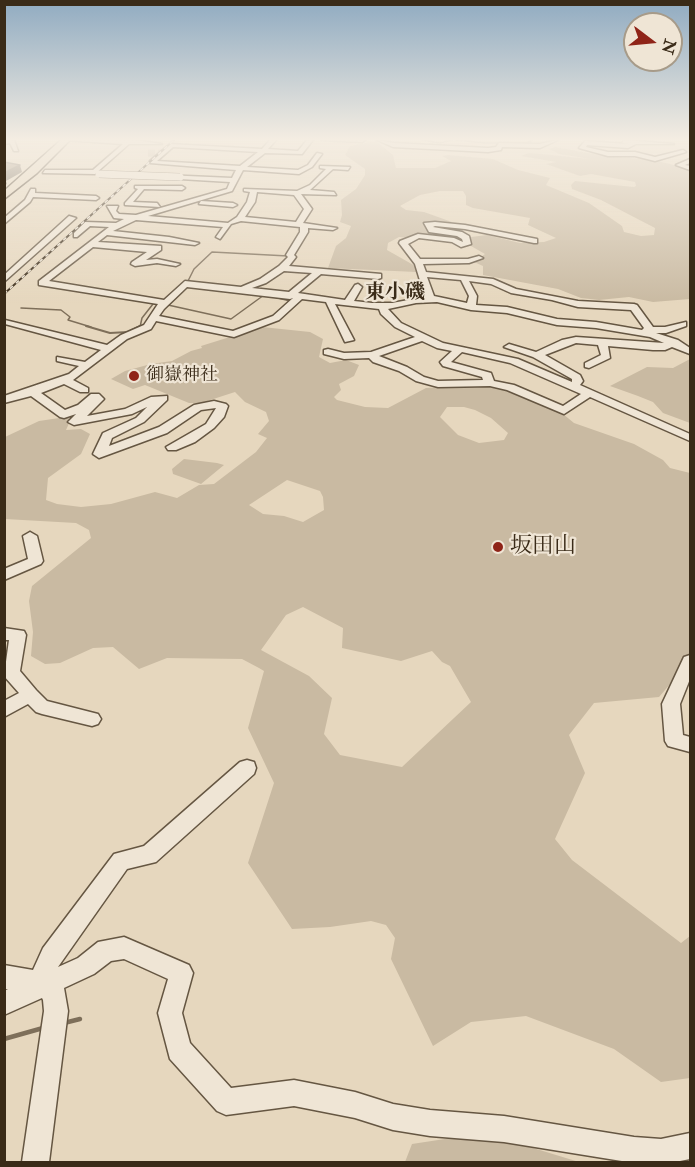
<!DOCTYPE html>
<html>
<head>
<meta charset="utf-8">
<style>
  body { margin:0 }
  #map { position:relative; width:695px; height:1167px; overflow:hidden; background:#e6d7be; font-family:"IM FELL Double Pica",serif }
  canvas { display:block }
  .frame { position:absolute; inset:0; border:6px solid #3a2b18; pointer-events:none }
  .north { position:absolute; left:623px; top:12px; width:60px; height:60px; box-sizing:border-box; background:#efe5d5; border:2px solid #a79b89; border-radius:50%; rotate:106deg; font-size:16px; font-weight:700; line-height:24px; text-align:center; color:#3a2b18 }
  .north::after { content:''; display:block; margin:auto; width:21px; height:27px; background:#8f2418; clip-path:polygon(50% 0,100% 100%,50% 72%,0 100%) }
</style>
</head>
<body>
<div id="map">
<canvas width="695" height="1167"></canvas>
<div class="frame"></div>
<div class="north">N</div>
</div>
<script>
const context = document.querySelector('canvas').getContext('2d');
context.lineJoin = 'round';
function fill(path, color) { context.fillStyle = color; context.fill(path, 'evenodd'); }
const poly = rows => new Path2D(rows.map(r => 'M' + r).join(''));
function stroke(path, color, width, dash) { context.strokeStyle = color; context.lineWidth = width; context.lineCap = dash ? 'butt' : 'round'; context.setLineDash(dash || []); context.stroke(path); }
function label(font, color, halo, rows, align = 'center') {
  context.font = font + ' "IM FELL Double Pica","Noto Serif JP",serif'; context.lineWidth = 4.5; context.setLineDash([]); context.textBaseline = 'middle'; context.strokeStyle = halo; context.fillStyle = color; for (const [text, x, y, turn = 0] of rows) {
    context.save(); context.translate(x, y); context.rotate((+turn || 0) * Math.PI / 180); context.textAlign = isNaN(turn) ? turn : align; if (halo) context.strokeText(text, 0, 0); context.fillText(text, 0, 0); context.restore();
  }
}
fill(poly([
  [376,141,393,155,396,168,435,168,451,161,442,156,448,155,493,159,518,170,550,178,546,185,589,203,622,226,624,232,641,236,654,235,655,228,601,200,572,189,571,185,575,181,634,187,636,186,635,182,591,174,580,176,546,164,556,162,521,156,529,153,542,154,590,159,559,154,549,149,555,147,610,157,650,159,690,169,690,299,653,302,629,297,599,300,581,298,558,289,483,275,483,266,474,262,485,254,471,246,426,239,399,237,388,243,387,250,417,267,416,272,328,268,336,246,346,238,351,226,340,222,342,215,341,200,356,189,365,175,365,169,345,155,350,146],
  [440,191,463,191,466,196,466,205,473,208,530,218,528,225,556,238,544,242,520,243,487,235,471,237,445,234,440,229,442,223,452,222,424,212,406,210,400,206,420,195],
  [262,327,310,332,323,339,319,357,330,363,346,360,359,365,354,376,339,384,341,390,334,397,337,400,365,407,388,408,426,388,473,386,503,389,563,414,574,423,634,444,663,460,670,468,690,473,690,666,683,669,659,697,594,703,569,735,585,773,555,839,572,860,681,943,690,936,690,1078,661,1082,614,1049,526,1016,471,1022,433,1046,391,959,395,938,386,925,371,921,330,927,292,929,248,863,274,783,248,728,264,671,259,668,242,659,167,658,139,669,113,647,93,648,60,663,45,664,31,656,33,632,29,601,32,586,91,538,89,530,76,523,5,519,5,437,39,421,66,417,71,419,66,430,81,429,90,434,81,454,48,478,46,500,57,504,81,507,111,504,155,492,177,498,199,485,214,484,256,452,267,438,258,434,269,421,266,412,245,402,235,392,201,403,189,403,145,385,133,389,111,379,125,371,151,364,172,361,191,351,202,348,201,346],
  [447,407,464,407,475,410,491,418,508,433,504,440,479,443,458,435,440,417],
  [287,480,320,491,323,497,324,510,303,522,284,516,263,514,249,505],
  [303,607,343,628,342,648,401,661,432,651,442,662,450,666,471,702,402,767,340,755,324,734,332,698,309,676,261,650,286,615],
  [690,359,690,423,663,413,653,402,638,396,610,386,647,367,673,368],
  [184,459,217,463,224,465,201,484,173,474,172,469],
  [484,1133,579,1162,405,1162,412,1144]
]), '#c9baa2');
stroke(poly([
  [422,140,440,143,452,140],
  [456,140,486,143,527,143,532,140],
  [188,281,194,269,212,252,288,256],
  [274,297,290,301],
  [168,305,231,319,264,295],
  [21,308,61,310,70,317,68,320,91,327],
  [140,327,142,318,153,304]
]), '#7e6f5a', 1.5);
stroke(poly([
  [86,326,110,333,128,332,140,326]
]), '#7e6f5a', 2);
stroke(poly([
  [64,1023,80,1019],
  [4,1039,43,1028]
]), '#7e6f5a', 4.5);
stroke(poly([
  [148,153,163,153]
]), '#c4b59d', 7, [7, 3]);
const minor = poly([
  [4,140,14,140,18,151,14,151,10,143,4,144,4,140],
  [63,140,134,140,162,144,129,144,95,174,43,173,45,170,93,170,123,144,63,140],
  [270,140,276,140,268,149,298,151,307,140,313,140,302,154,265,153,247,167,298,170,308,165,317,153,322,154,312,167,299,174,243,170,232,191,148,216,228,223,237,217,247,202,250,192,244,191,244,189,297,191,310,185,326,169,320,168,320,166,350,167,348,170,333,169,310,190,334,192,336,195,301,194,312,209,303,223,337,228,333,230,308,228,308,232,294,255,296,257,289,266,381,274,381,278,378,279,321,274,298,293,345,300,355,285,358,284,362,287,354,301,372,303,392,303,425,297,415,264,399,243,400,241,418,234,454,238,463,242,462,239,457,236,429,232,424,223,435,222,465,225,537,239,537,243,534,243,465,229,435,226,433,227,462,232,469,236,471,244,461,247,452,242,419,238,408,244,420,259,468,259,479,256,483,258,469,263,423,264,426,272,493,279,516,289,578,301,634,304,637,305,653,327,665,327,686,322,686,326,666,333,656,333,678,340,690,348,690,354,672,347,665,350,653,350,608,346,610,358,589,368,585,367,585,363,601,355,598,345,576,343,545,355,580,375,583,381,580,385,690,434,690,441,590,397,564,414,507,390,490,386,438,387,416,381,399,371,373,362,369,358,344,359,324,354,324,350,328,349,344,353,371,352,415,337,395,327,381,314,379,309,335,304,354,340,345,342,326,302,302,299,279,320,234,337,156,321,151,329,127,339,73,380,88,388,88,392,80,392,64,384,41,393,65,410,78,405,91,394,99,394,104,399,87,416,125,409,151,397,167,396,167,400,144,422,112,438,109,446,159,427,194,405,214,401,226,404,228,406,224,417,214,428,195,442,176,450,168,450,166,447,206,424,216,408,201,410,167,433,99,458,93,454,103,433,136,418,147,407,132,414,74,425,68,422,76,414,64,418,60,417,31,396,4,403,4,396,69,374,79,366,57,361,57,357,85,362,101,350,5,324,5,320,107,345,121,335,144,325,158,304,39,285,39,281,109,227,90,226,77,237,74,237,74,233,85,222,116,223,124,219,114,218,107,206,118,206,116,211,119,214,136,215,227,189,230,182,163,178,165,175,232,178,236,170,150,163,150,161,170,144,262,149,270,140],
  [173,147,258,152,240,166,157,161,173,147],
  [257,192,294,195,304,209,296,222,245,217,255,202,257,192],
  [136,220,223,227,216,237,220,239,231,224,241,221,300,227,300,232,286,255,288,257,279,266,260,279,241,287,185,281,164,300,49,281,93,247,147,252,132,262,131,264,135,266,157,263,176,266,180,264,157,259,146,260,161,250,161,246,98,242,107,235,195,245,199,243,169,237,113,231,136,220],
  [284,271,312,273,289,292,252,288,266,283,284,271],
  [427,277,461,280,469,296,467,303,434,296,427,277],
  [469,281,491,284,511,293,552,300,578,307,631,310,644,328,642,330,596,322,557,319,507,307,476,305,477,296,469,281],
  [187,287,290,299,293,298,273,316,233,331,159,316,164,309,187,287],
  [437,302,471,310,507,313,557,325,596,328,650,337,664,343,576,337,562,340,536,352,509,344,504,347,533,357,572,379,572,382,518,359,443,343,401,323,388,309,416,303,437,302],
  [422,341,437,348,452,351,440,362,443,366,482,377,483,380,438,381,424,377,407,367,379,356,422,341],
  [462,352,510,363,581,394,563,406,514,385,494,381,491,373,451,362,462,352],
  [322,140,365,140,362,142,322,140],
  [377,140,394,143,488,148,496,147,499,143,539,144,558,140,540,148,502,147,501,150,488,152,393,147,377,140],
  [624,140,674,144,636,144,628,148,587,145,586,147,608,152,635,152,655,157,683,150,686,152,655,161,635,156,608,156,579,148,585,141,628,144,629,144,622,143,624,140],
  [690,159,690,163,685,165,690,166,690,170,676,165,690,159],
  [135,186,182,186,185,188,182,190,144,189,133,202,157,203,160,207,125,205,125,203,138,189,135,188,135,186],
  [31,189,35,189,35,193,96,196,99,198,96,200,33,197,30,202,4,224,4,218,25,200,31,189],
  [201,201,233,203,237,205,233,207,199,204,201,201],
  [69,216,76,218,4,282,4,275,69,216],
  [30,532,37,536,43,561,41,564,4,580,4,569,28,559,23,536,30,532],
  [4,628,24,631,26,635,20,671,36,690,47,701,98,714,101,719,98,724,92,726,42,714,36,712,28,704,4,717,4,701,19,693,4,676,9,640,4,640,4,628],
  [690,655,690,679,680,704,683,735,690,737,690,752,668,746,665,741,662,704,684,657,690,655],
  [247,760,254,762,256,768,254,774,156,862,127,869,58,967,78,958,98,942,124,937,189,965,193,973,182,1013,190,1043,231,1088,294,1080,355,1092,393,1104,430,1110,504,1116,634,1137,661,1139,690,1133,690,1159,675,1162,628,1162,504,1142,430,1136,393,1130,355,1118,294,1106,226,1115,217,1111,170,1059,158,1013,168,979,124,959,111,961,94,974,64,988,68,1011,49,1162,22,1162,44,1011,43,1000,42,998,4,1015,4,991,8,989,4,989,4,965,33,970,43,948,114,854,144,846,240,762,247,760]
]);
const highway = poly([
  [61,140,70,140,37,173,4,199,4,191,61,140]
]);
stroke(minor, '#655642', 3);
stroke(highway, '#3a2b18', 3);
fill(minor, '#efe5d5');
fill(highway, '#e6d7be');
const rail = poly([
  [4,294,174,140]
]);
stroke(rail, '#3a2b18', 2);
stroke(rail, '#efe5d5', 1.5, [4]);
const minorBridge = poly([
  [99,174,180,177]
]);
stroke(minorBridge, '#655642', 8, []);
stroke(minorBridge, '#efe5d5', 7);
fill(poly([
  [20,165,22,172,6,181,7,184,4,186,4,173]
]), '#675c4d');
const building = poly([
  [4,162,20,165,4,173,4,162]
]);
fill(building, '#93846e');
stroke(building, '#675c4d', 1.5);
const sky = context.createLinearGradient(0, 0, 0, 303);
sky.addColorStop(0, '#90abc1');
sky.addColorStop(0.46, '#f4ede2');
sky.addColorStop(1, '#f4ede200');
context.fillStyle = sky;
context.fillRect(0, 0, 695, 303);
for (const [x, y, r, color] of [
  [134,376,6,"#8f2418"],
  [498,547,6,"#8f2418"]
]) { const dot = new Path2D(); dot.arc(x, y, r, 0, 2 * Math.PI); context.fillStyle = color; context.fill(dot); stroke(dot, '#efe5d5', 2); }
label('18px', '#3a2b18', '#efe5d5', [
  ["御嶽神社",146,376]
], 'left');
label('bold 20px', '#3a2b18', '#efe5d5', [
  ["東小磯",395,294]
]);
label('22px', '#3a2b18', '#efe5d5', [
  ["坂田山",510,547]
], 'left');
</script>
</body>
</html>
